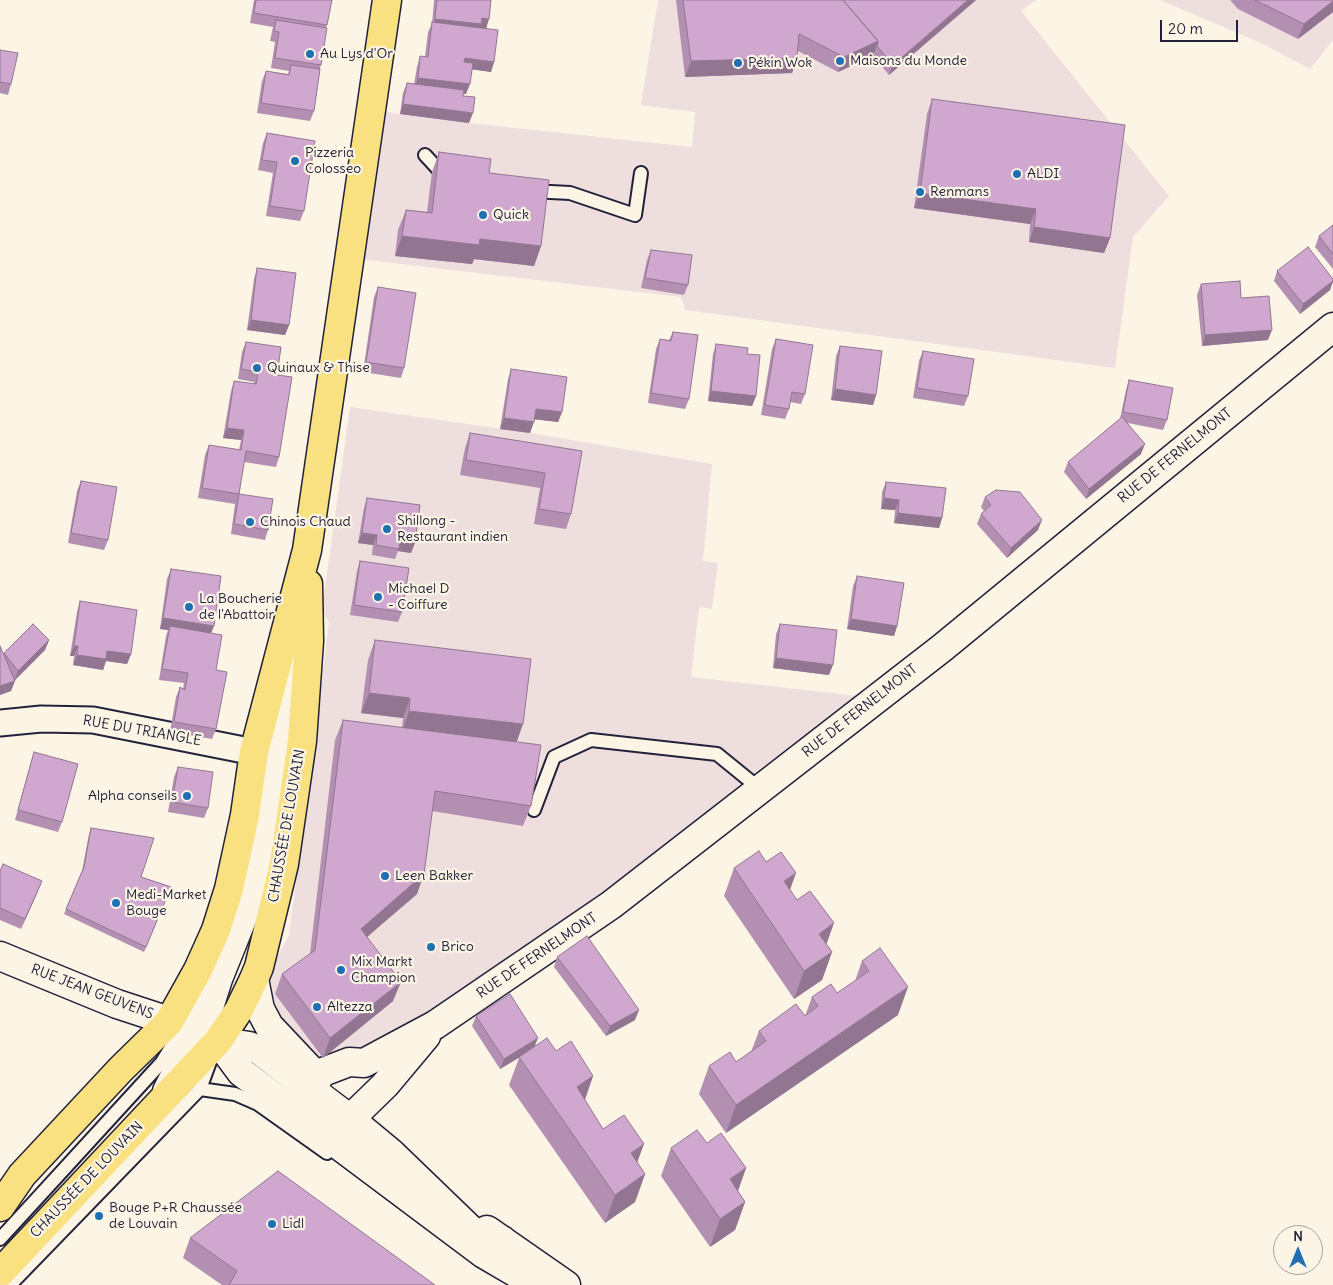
<!DOCTYPE html>
<html>
<head>
<meta charset="utf-8">
<style>
  body { margin:0 }
  #map { position:relative; width:1333px; height:1285px; overflow:hidden; background:#fcf5e5; font-family:Delius,sans-serif }
  canvas { display:block }
  .north { position:absolute; left:1273px; top:1225px; width:50px; height:50px; box-sizing:border-box; background:#fcf5e5; border:1px solid #a5a1a1; border-radius:50%; rotate:0deg; font-size:14px; font-weight:700; line-height:20px; text-align:center; color:#22223b }
  .north::after { content:''; display:block; margin:auto; width:18px; height:22px; background:#1f6fb2; clip-path:polygon(50% 0,100% 100%,50% 72%,0 100%) }
  .scale { position:absolute; left:1160px; top:20px; width:78px; height:22px; box-sizing:border-box; border:2px solid #22223b; border-top:0; padding-left:6px; font-size:15px; line-height:18px; white-space:nowrap; color:#22223b; -webkit-text-stroke:4px #fcf5e5; paint-order:stroke }
</style>
</head>
<body>
<div id="map">
<canvas width="1333" height="1285"></canvas>
<div class="north">N</div>
<div class="scale">20 m</div>
</div>
<script>
const context = document.querySelector('canvas').getContext('2d');
context.lineJoin = 'round';
function fill(path, color) { context.fillStyle = color; context.fill(path, 'evenodd'); }
const poly = rows => new Path2D(rows.map(r => 'M' + r).join(''));
function stroke(path, color, width, dash) { context.strokeStyle = color; context.lineWidth = width; context.lineCap = dash ? 'butt' : 'round'; context.setLineDash(dash || []); context.stroke(path); }
function label(font, color, halo, rows, align = 'center') {
  context.font = font + ' Delius,sans-serif'; context.lineWidth = 4.5; context.setLineDash([]); context.textBaseline = 'middle'; context.strokeStyle = halo; context.fillStyle = color; for (const [text, x, y, turn = 0] of rows) {
    context.save(); context.translate(x, y); context.rotate((+turn || 0) * Math.PI / 180); context.textAlign = isNaN(turn) ? turn : align; if (halo) context.strokeText(text, 0, 0); context.fillText(text, 0, 0); context.restore();
  }
}
fill(poly([
  [658,0,1036,0,1021,11,1169,196,1133,237,1115,368,685,310,681,297,350,258,371,110,469,123,692,147,695,112,641,105],
  [1160,0,1333,0,1333,40,1310,69,1261,43],
  [350,407,530,433,712,464,703,561,718,563,712,609,699,607,691,677,876,698,673,850,383,1046,313,1060,276,1023,267,988,271,969,289,935,329,623,322,610]
]), '#efdede');
const service = poly([
  [425,155,438,169],
  [531,191,570,193,635,215,641,173],
  [534,810,554,757,591,740,717,754,760,789],
  [200,1089,235,1094,258,1104,327,1153],
  [0,1239,162,1062,184,1026,198,996],
  [10,1285,200,1089,211,1059]
]);
const minor = poly([
  [0,723,41,719,93,720,254,752]
]);
const tertiary = poly([
  [298,618,268,821,251,897,218,979,206,1017,218,1041,241,1072,484,1254,537,1285],
  [0,956,117,1004,184,1026,218,1041,249,1046,259,1050,350,1119,391,1153,474,1233,502,1240],
  [254,979,260,1009,269,1026,318,1078],
  [306,1086,315,1075,349,1062,364,1063,435,1025,611,905,942,648,1333,327],
  [167,1091,190,1046,184,1026],
  [337,1127,350,1119,385,1085,426,1036],
  [487,1230,566,1285]
]);
const primary = poly([
  [0,1207,22,1175,121,1069,169,1022,198,970,216,930,229,889,245,815,254,752,307,550,387,0],
  [0,1273,218,1041,239,1010,254,979,259,967,284,864,302,741,309,641,308,584]
]);
stroke(service, '#22223b', 16);
stroke(minor, '#22223b', 29);
stroke(tertiary, '#22223b', 31);
stroke(primary, '#22223b', 31);
stroke(service, '#fcf5e5', 12);
stroke(minor, '#fcf5e5', 25);
stroke(tertiary, '#fcf5e5', 28);
stroke(primary, '#f9e181', 28);
fill(poly([
  [254,0,332,0,326,28,314,111,310,121,257,113,262,81,266,71,288,74,289,71,271,68,275,42,270,41,273,27,250,23],
  [434,0,491,0,486,29,494,62,491,72,472,69,466,94,463,94,463,96,469,123,400,114,403,93,407,83,414,84,417,67,420,56,425,57,428,32,432,24],
  [676,0,976,0,889,75,873,56,838,72,798,51,792,73,685,77],
  [1230,0,1333,0,1333,12,1298,39,1238,9],
  [0,50,11,84,8,95,0,93],
  [932,99,1110,238,1104,253,1029,242,1030,224,914,208,927,114],
  [267,133,304,211,300,221,266,216,273,173,258,170,263,143],
  [439,152,489,173,541,246,534,266,474,259,472,264,395,256,398,230,406,210,427,212,432,172],
  [1333,225,1333,269,1315,247,1319,236],
  [651,250,688,285,684,295,641,288,647,260],
  [257,268,289,325,285,335,247,330,254,279],
  [1277,271,1333,279,1333,282,1330,290,1300,314,1274,281],
  [1201,284,1241,298,1268,340,1202,346,1197,295],
  [378,287,404,368,401,378,363,372,374,297],
  [673,332,689,399,685,409,648,403,656,349,660,339,669,340],
  [776,339,805,394,801,404,790,402,789,409,785,419,761,415,772,349],
  [246,342,277,375,279,457,276,467,244,462,239,494,235,504,198,498,205,455,209,445,239,450,241,440,223,438,231,391,234,381,254,384,254,382,238,379,242,352],
  [716,344,747,354,756,396,752,406,708,401,713,354],
  [840,346,876,395,873,405,831,400,836,356],
  [923,351,968,396,964,406,913,398,919,361],
  [511,369,562,412,558,422,534,419,530,433,500,429,508,379],
  [1129,380,1167,420,1163,430,1128,423,1141,454,1086,499,1064,472,1068,462,1120,419,1126,390],
  [470,433,582,451,571,514,566,529,534,524,540,488,460,475,465,448],
  [81,481,108,540,104,550,68,543,77,491],
  [886,482,942,518,939,528,894,523,895,510,881,509,882,492],
  [239,494,268,530,265,540,231,534,235,504],
  [985,497,1038,530,1007,558,977,524,981,514,984,511,981,507],
  [367,498,411,553,398,551,395,559,372,555,373,545,358,543,364,508],
  [360,561,402,612,398,622,350,615,357,571],
  [171,569,211,633,216,670,216,729,212,739,170,732,176,697,180,687,183,689,184,683,159,680,166,636,168,630,160,629,167,579],
  [857,576,897,626,894,636,847,629,853,586],
  [80,601,131,654,127,664,106,661,103,670,73,665,74,656,70,656,77,612],
  [780,624,829,675,773,668,776,634],
  [49,640,45,650,15,680,11,691,0,695,0,646,4,655,4,653],
  [375,640,517,742,531,806,523,826,432,811,417,894,367,937,393,1001,323,1058,275,994,282,974,310,954,335,740,343,720,402,728,403,718,361,713,368,660],
  [34,752,62,822,58,832,15,820,31,762],
  [178,767,208,808,204,818,168,812,174,777],
  [91,828,141,877,171,887,144,952,64,914,82,871,89,834],
  [766,862,790,890,832,952,822,980,794,999,724,896,734,868],
  [0,871,38,891,21,929,0,920],
  [557,957,635,1020,606,1036,554,967],
  [862,961,898,1015,726,1133,699,1094,709,1066,736,1062,751,1052,759,1031,805,1016,812,997,837,993,855,981],
  [476,1016,534,1047,556,1051,593,1076,585,1100,603,1129,637,1162,645,1174,635,1202,605,1223,509,1085,519,1058,500,1069,472,1026],
  [707,1143,746,1168,738,1191,745,1202,735,1230,710,1247,661,1176,671,1148],
  [190,1238,435,1285,222,1285,183,1258]
]), '#b390b2');
fill(poly([
  [968,0,976,0,889,75,893,65],
  [1333,1,1333,12,1298,39,1304,24],
  [482,18,489,19,486,29,431,29,435,19],
  [878,41,873,56,838,72,844,57],
  [465,58,494,62,491,72,461,68],
  [797,58,792,73,685,77,691,61],
  [418,78,470,84,466,94,414,88],
  [403,104,473,113,469,123,400,114],
  [920,193,1036,209,1030,224,914,208],
  [1034,227,1110,238,1104,253,1029,242],
  [402,236,480,239,541,246,534,266,474,259,472,264,395,256],
  [1333,281,1330,290,1300,314,1303,304],
  [251,320,289,325,285,335,247,330],
  [1272,330,1268,340,1202,346,1205,335],
  [835,389,876,395,873,405,831,400],
  [711,391,756,396,752,406,708,401],
  [536,409,562,412,558,422,532,419],
  [504,418,534,422,530,433,500,429],
  [227,428,244,430,241,440,223,438],
  [1145,444,1141,454,1086,499,1089,489],
  [884,498,899,500,895,510,881,509],
  [898,513,942,518,939,528,894,523],
  [1042,520,1038,530,1007,558,1011,548],
  [362,533,377,535,373,545,358,543],
  [400,541,415,543,411,553,398,551],
  [163,618,214,626,210,636,170,626,168,630,160,629],
  [851,619,897,626,894,636,847,629],
  [49,640,45,650,14,681,18,671],
  [74,646,78,646,74,656,70,656],
  [107,651,131,654,127,664,106,661,103,670,73,665,77,655],
  [776,658,833,665,829,675,773,668],
  [15,681,11,691,0,695,0,686],
  [369,693,410,698,403,718,361,713],
  [409,711,523,724,516,744,402,731],
  [796,873,786,901,784,881],
  [424,874,417,894,354,948,361,929],
  [42,881,38,891,21,929,25,919],
  [834,923,824,951,819,934],
  [832,952,822,980,794,999,804,971],
  [401,982,393,1001,323,1058,330,1038],
  [908,987,898,1015,726,1133,736,1105],
  [639,1010,635,1020,606,1036,610,1026],
  [538,1038,534,1048,500,1069,504,1059],
  [593,1076,583,1104,577,1087],
  [644,1144,634,1171,631,1153],
  [746,1168,736,1196,730,1179],
  [645,1174,635,1202,605,1223,615,1195],
  [745,1202,735,1230,710,1247,720,1219]
]), '#927691');
const building = poly([
  [256,0,332,0,327,25,254,13,256,0],
  [437,0,491,0,489,19,482,18,481,24,435,19,437,0],
  [683,0,843,0,878,41,844,57,799,34,797,58,691,61,683,0],
  [843,0,968,0,893,65,877,46,878,41,843,0],
  [1255,0,1333,0,1333,1,1304,24,1255,0],
  [276,20,327,28,321,65,275,58,279,32,274,31,276,20],
  [432,22,498,30,494,62,465,58,464,62,473,63,470,84,418,78,420,56,428,57,432,22],
  [0,50,18,53,11,84,0,82,0,50],
  [291,65,320,69,314,111,261,103,266,71,289,75,291,65],
  [407,83,464,90,463,96,475,97,473,113,403,104,407,83],
  [932,99,1125,125,1110,238,1034,227,1036,209,920,193,932,99],
  [267,133,315,141,304,211,270,206,277,162,262,160,267,133],
  [439,152,491,159,489,173,549,180,541,246,480,239,479,245,402,236,406,210,432,213,439,152],
  [1333,225,1333,254,1319,236,1333,225],
  [1308,247,1333,279,1333,281,1303,304,1277,271,1308,247],
  [651,250,692,255,688,285,645,278,651,250],
  [257,268,296,273,289,325,251,320,257,268],
  [1240,281,1241,298,1269,296,1272,330,1205,335,1201,284,1240,281],
  [378,287,416,293,404,368,366,362,378,287],
  [673,332,698,335,689,399,651,393,660,339,671,341,673,332],
  [776,339,813,345,805,394,792,392,789,409,765,405,776,339],
  [246,342,281,347,277,375,292,377,279,457,246,451,239,494,202,488,209,445,241,450,244,430,227,428,234,381,256,384,258,372,241,369,246,342],
  [716,344,748,348,747,354,760,355,756,396,711,391,716,344],
  [840,346,882,351,876,395,835,389,840,346],
  [923,351,974,359,968,396,917,388,923,351],
  [511,369,567,377,562,412,536,409,534,422,504,418,511,369],
  [1129,380,1173,388,1167,420,1123,412,1129,380],
  [1122,417,1145,444,1089,489,1068,462,1122,417],
  [470,433,582,451,571,514,539,509,545,473,466,460,470,433],
  [81,481,117,487,108,540,71,533,81,481],
  [886,482,946,488,942,518,898,513,899,500,884,498,886,482],
  [996,490,1020,492,1042,520,1011,548,981,514,991,505,985,497,996,490],
  [239,494,273,499,268,530,234,524,239,494],
  [367,498,420,505,415,543,400,541,399,549,376,545,377,535,362,533,367,498],
  [360,561,409,568,402,612,354,605,360,561],
  [171,569,221,576,214,626,163,618,171,569],
  [857,576,904,583,897,626,851,619,857,576],
  [80,601,137,610,131,654,107,651,106,659,77,655,78,646,74,646,80,601],
  [33,624,49,640,18,671,4,653,33,624],
  [780,624,837,630,833,665,776,658,780,624],
  [170,626,222,635,216,670,227,672,216,729,174,722,180,687,185,690,188,673,162,669,170,626],
  [375,640,531,659,523,724,409,711,410,698,369,693,375,640],
  [0,646,15,681,0,686,0,646],
  [343,720,541,745,531,806,435,791,424,874,361,929,401,982,330,1038,282,974,315,950,343,720],
  [34,752,78,764,62,822,18,810,34,752],
  [178,767,213,772,208,808,172,802,178,767],
  [91,828,154,838,141,877,171,887,146,947,66,909,84,867,91,828],
  [759,851,766,862,781,852,796,873,784,881,797,900,810,891,834,923,819,934,832,952,804,971,734,868,759,851],
  [3,864,42,881,25,919,0,908,0,871,3,864],
  [587,936,639,1010,610,1026,557,957,587,936],
  [880,948,908,987,736,1105,709,1066,730,1052,736,1062,766,1041,759,1031,796,1004,805,1016,818,1006,812,997,831,984,837,993,869,971,862,961,880,948],
  [510,994,538,1038,504,1059,476,1016,510,994],
  [547,1038,556,1051,571,1041,593,1076,577,1087,603,1129,624,1115,644,1144,631,1153,645,1174,615,1195,519,1057,547,1038],
  [697,1130,707,1143,721,1133,746,1168,730,1179,745,1202,720,1219,671,1148,697,1130],
  [278,1171,435,1285,229,1285,237,1271,190,1238,278,1171]
]);
fill(building, '#d0a8cf');
stroke(building, '#927691', 1);
for (const [x, y, r, color] of [
  [310,54,5,"#1f6fb2"],
  [840,61,5,"#1f6fb2"],
  [738,63,5,"#1f6fb2"],
  [295,161,5,"#1f6fb2"],
  [1017,174,5,"#1f6fb2"],
  [920,192,5,"#1f6fb2"],
  [483,215,5,"#1f6fb2"],
  [257,368,5,"#1f6fb2"],
  [250,522,5,"#1f6fb2"],
  [387,529,5,"#1f6fb2"],
  [378,597,5,"#1f6fb2"],
  [189,607,5,"#1f6fb2"],
  [187,796,5,"#1f6fb2"],
  [385,876,5,"#1f6fb2"],
  [116,903,5,"#1f6fb2"],
  [431,947,5,"#1f6fb2"],
  [341,970,5,"#1f6fb2"],
  [317,1007,5,"#1f6fb2"],
  [99,1216,5,"#1f6fb2"],
  [272,1224,5,"#1f6fb2"]
]) { const dot = new Path2D(); dot.arc(x, y, r, 0, 2 * Math.PI); context.fillStyle = color; context.fill(dot); stroke(dot, '#fcf5e5', 2); }
label('14px', '#22223b', '#fcf5e5', [
  ["Au Lys d'Or",320,54],
  ["Maisons du Monde",850,61],
  ["Pékin Wok",748,63],
  ["Pizzeria",305,153],
  ["Colosseo",305,169],
  ["ALDI",1027,174],
  ["Renmans",930,192],
  ["Quick",493,215],
  ["Quinaux & Thise",267,368],
  ["Shillong -",397,521],
  ["Restaurant indien",397,537],
  ["Chinois Chaud",260,522],
  ["Michael D",388,589],
  ["- Coiffure",388,605],
  ["La Boucherie",199,599],
  ["de l'Abattoir",199,615],
  ["Alpha conseils",177,796,"right"],
  ["Leen Bakker",395,876],
  ["Medi-Market",126,895],
  ["Bouge",126,911],
  ["Brico",441,947],
  ["Mix Markt",351,962],
  ["Champion",351,978],
  ["Altezza",327,1007],
  ["Bouge P+R Chaussée",109,1208],
  ["de Louvain",109,1224],
  ["Lidl",282,1224]
], 'left');
label('14px', '#22223b', '#fcf5e5', [
  ["RUE DE FERNELMONT",1175,456,-39],
  ["RUE DE FERNELMONT",860,711,-38],
  ["RUE DU TRIANGLE",142,731,10],
  ["CHAUSSÉE DE LOUVAIN",287,826,-80],
  ["RUE DE FERNELMONT",537,956,-34],
  ["RUE JEAN GEUVENS",92,992,21],
  ["CHAUSSÉE DE LOUVAIN",87,1180,-46]
]);
</script>
</body>
</html>
